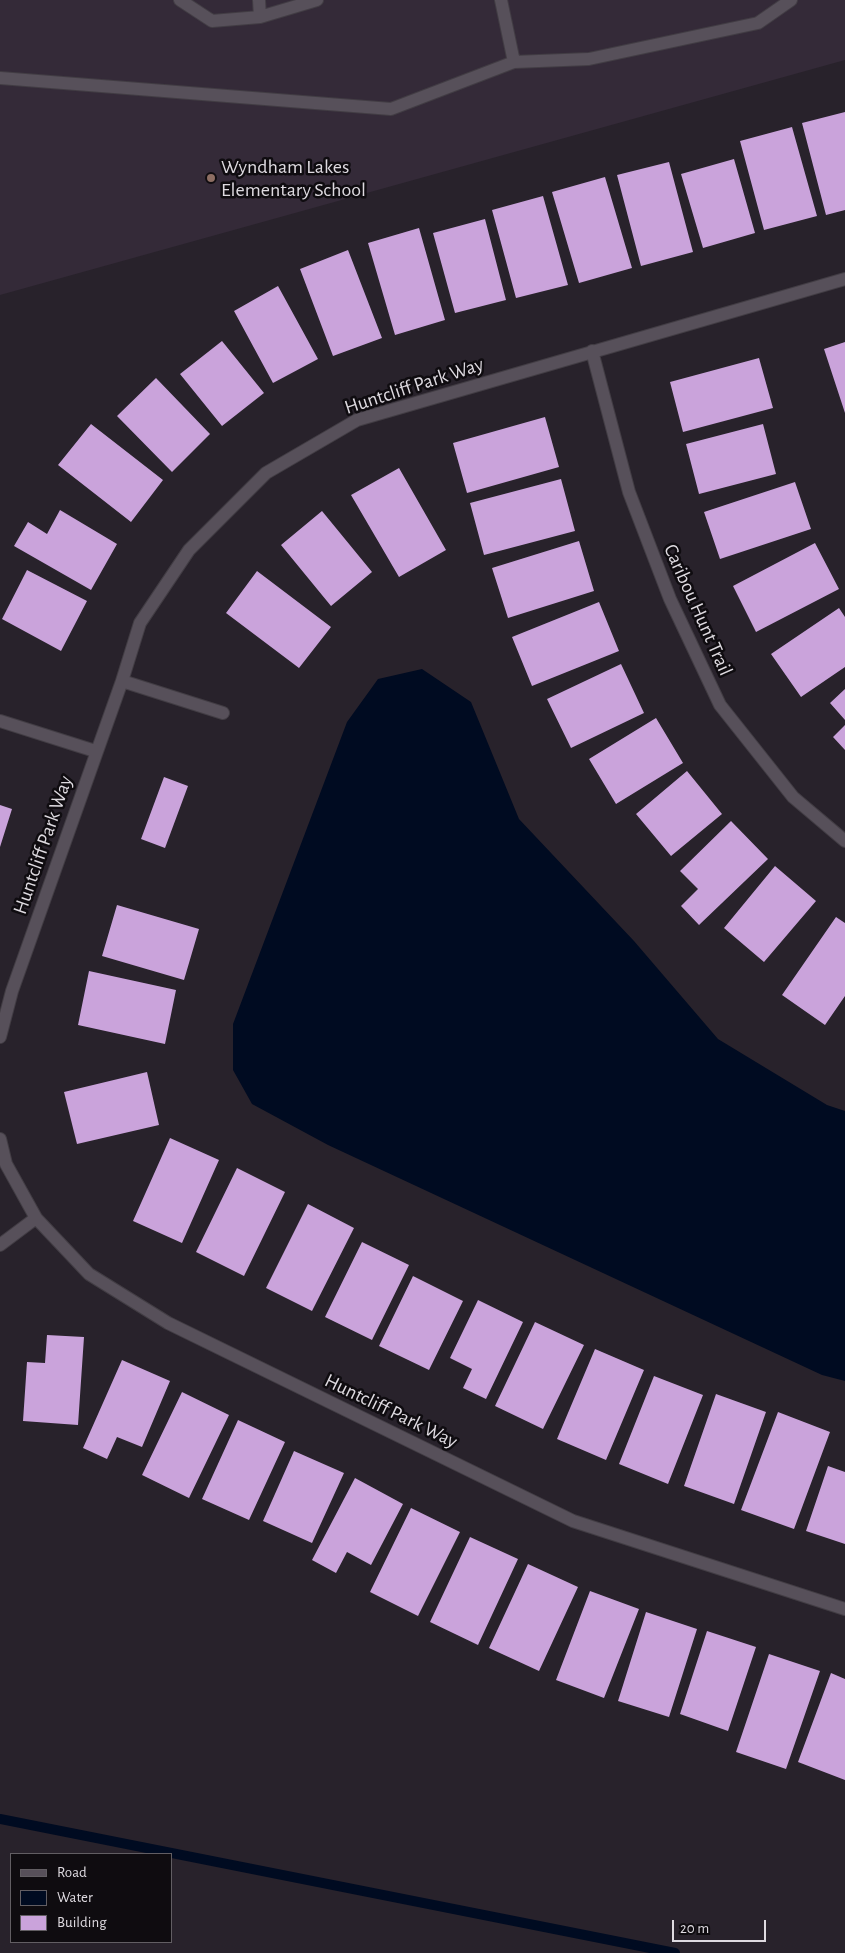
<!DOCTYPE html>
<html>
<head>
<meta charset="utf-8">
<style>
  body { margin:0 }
  #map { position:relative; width:845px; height:1953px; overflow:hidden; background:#28222b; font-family:"Alegreya Sans",sans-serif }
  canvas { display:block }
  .legend { position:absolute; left:10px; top:1853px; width:162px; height:90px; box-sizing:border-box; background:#0f0c10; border:1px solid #625e63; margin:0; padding:6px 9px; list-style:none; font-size:15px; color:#dedae0 }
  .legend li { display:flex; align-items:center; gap:10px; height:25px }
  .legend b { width:25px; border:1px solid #625e63 }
  .scale { position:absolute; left:672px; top:1920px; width:94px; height:22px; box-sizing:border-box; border:2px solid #dedae0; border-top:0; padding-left:6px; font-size:15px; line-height:18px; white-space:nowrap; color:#dedae0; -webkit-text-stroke:4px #0f0c10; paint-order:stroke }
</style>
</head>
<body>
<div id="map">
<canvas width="845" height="1953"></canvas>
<ul class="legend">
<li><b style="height:6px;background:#57505a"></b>Road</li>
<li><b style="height:14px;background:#000b21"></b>Water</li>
<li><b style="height:14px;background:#caa3db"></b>Building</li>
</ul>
<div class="scale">20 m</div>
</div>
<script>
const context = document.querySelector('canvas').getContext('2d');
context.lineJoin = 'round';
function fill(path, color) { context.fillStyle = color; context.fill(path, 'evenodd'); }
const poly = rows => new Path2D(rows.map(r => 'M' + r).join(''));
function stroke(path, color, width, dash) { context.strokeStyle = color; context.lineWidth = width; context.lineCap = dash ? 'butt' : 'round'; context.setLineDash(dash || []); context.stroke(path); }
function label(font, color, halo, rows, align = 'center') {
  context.font = font + ' "Alegreya Sans",sans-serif'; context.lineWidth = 5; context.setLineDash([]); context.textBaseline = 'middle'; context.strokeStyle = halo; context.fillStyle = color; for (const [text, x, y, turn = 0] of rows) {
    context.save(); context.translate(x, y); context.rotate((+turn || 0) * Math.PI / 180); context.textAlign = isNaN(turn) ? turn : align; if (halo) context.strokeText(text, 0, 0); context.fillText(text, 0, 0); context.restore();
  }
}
fill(poly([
  [0,0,845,0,845,60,0,295]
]), '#342a38');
fill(poly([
  [422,669,471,702,519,819,634,941,718,1039,827,1105,845,1111,845,1381,822,1375,328,1145,252,1104,233,1070,233,1024,347,722,378,679]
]), '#000b21');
stroke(poly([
  [0,1819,675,1953]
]), '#000b21', 10);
fill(poly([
  [845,112,845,210,826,215,802,123],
  [792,127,817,216,764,230,740,141],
  [734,159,755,233,703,248,681,174],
  [669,162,693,252,641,266,617,175],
  [605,177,632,268,579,283,552,192],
  [543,196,568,285,516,298,492,210],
  [485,219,506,300,455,313,433,233],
  [419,228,445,320,395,335,368,243],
  [348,250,382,338,333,356,300,269],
  [278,286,318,359,273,383,234,311],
  [222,341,264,393,222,426,180,374],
  [845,342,845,413,824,349],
  [759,358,773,408,683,432,670,382],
  [156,378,210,434,172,472,117,416],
  [545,417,559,467,467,493,453,443],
  [91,424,163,480,131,522,58,465],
  [763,424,776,474,699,494,686,444],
  [399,468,446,550,399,577,351,495],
  [561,479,575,531,484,555,470,503],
  [795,482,811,529,720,559,704,512],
  [60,510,117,544,91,590,14,546,28,522,47,534],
  [322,511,372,572,331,606,281,545],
  [579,541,594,591,508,618,492,568],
  [815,543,839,589,756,632,733,586],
  [27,570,87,601,61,651,2,619],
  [257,571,331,627,299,668,226,613],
  [599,602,619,651,532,686,512,637],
  [839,608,845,617,845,667,801,697,771,654],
  [621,664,644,713,571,748,547,699],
  [845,689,845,720,830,703],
  [656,718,683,763,616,804,589,759],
  [845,725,845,750,833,737],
  [687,771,722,814,671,856,636,814],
  [164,777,188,786,165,848,141,839],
  [0,805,12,809,0,847],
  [731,821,768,859,699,925,681,906,698,889,680,871],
  [775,866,816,901,764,962,724,928],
  [117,905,199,929,184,980,102,956],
  [836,917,845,923,845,996,825,1025,782,995],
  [89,971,176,990,165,1044,78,1025],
  [147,1072,159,1125,77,1144,64,1092],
  [170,1138,219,1160,182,1243,133,1221],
  [237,1168,285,1192,244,1276,196,1252],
  [308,1204,354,1228,312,1311,266,1288],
  [362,1242,409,1265,372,1340,325,1317],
  [413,1276,463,1301,429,1370,379,1346],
  [478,1300,523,1322,486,1399,463,1388,472,1369,450,1358],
  [535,1322,584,1345,543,1429,495,1406],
  [47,1335,84,1337,78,1425,23,1421,27,1362,45,1363],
  [595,1349,644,1370,606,1460,557,1439],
  [122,1360,170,1381,142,1447,117,1437,107,1459,83,1448],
  [654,1376,703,1395,668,1484,619,1464],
  [182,1392,229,1415,189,1498,142,1475],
  [716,1394,766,1412,734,1504,684,1486],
  [778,1412,830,1432,794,1529,741,1510],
  [238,1420,285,1442,249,1520,202,1499],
  [294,1451,344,1473,312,1543,263,1521],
  [828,1466,845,1472,845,1544,806,1531],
  [355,1478,403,1504,371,1565,347,1552,336,1573,312,1560],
  [411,1508,460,1532,418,1616,370,1592],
  [470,1537,518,1559,478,1645,430,1622],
  [528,1564,578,1587,539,1671,489,1648],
  [590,1591,639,1609,604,1698,556,1680],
  [646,1612,697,1629,669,1717,618,1701],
  [707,1631,756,1647,728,1731,680,1714],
  [769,1654,820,1671,786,1769,736,1752],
  [831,1673,845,1679,845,1780,798,1762]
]), '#caa3db');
const minor = poly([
  [180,0,212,21,260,17,317,0],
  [259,0,260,17],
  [501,0,514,62,589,59,758,23,791,0],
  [0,78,391,109,514,62],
  [592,351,629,492,670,599,720,705,793,797,845,841],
  [122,681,223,713],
  [0,721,95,751],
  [0,1037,12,991,122,681,140,623,189,550,266,473,357,420,845,279],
  [0,1139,6,1164,36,1218,89,1274,168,1323,573,1521,845,1609],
  [0,1245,36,1218]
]);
stroke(minor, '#423d44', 14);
stroke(minor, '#57505a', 12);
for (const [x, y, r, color] of [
  [211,178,5,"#8d6e63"]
]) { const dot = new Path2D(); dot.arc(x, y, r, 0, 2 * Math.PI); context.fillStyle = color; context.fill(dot); stroke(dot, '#0f0c10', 2); }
label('20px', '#dedae0', '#0f0c10', [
  ["Wyndham Lakes",221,167],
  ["Elementary School",221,190]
], 'left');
label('20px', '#dedae0', '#0f0c10', [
  ["Huntcliff Park Way",414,386,-18],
  ["Caribou Hunt Trail",698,610,66],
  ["Huntcliff Park Way",43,845,-71],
  ["Huntcliff Park Way",391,1411,26]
]);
</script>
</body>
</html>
